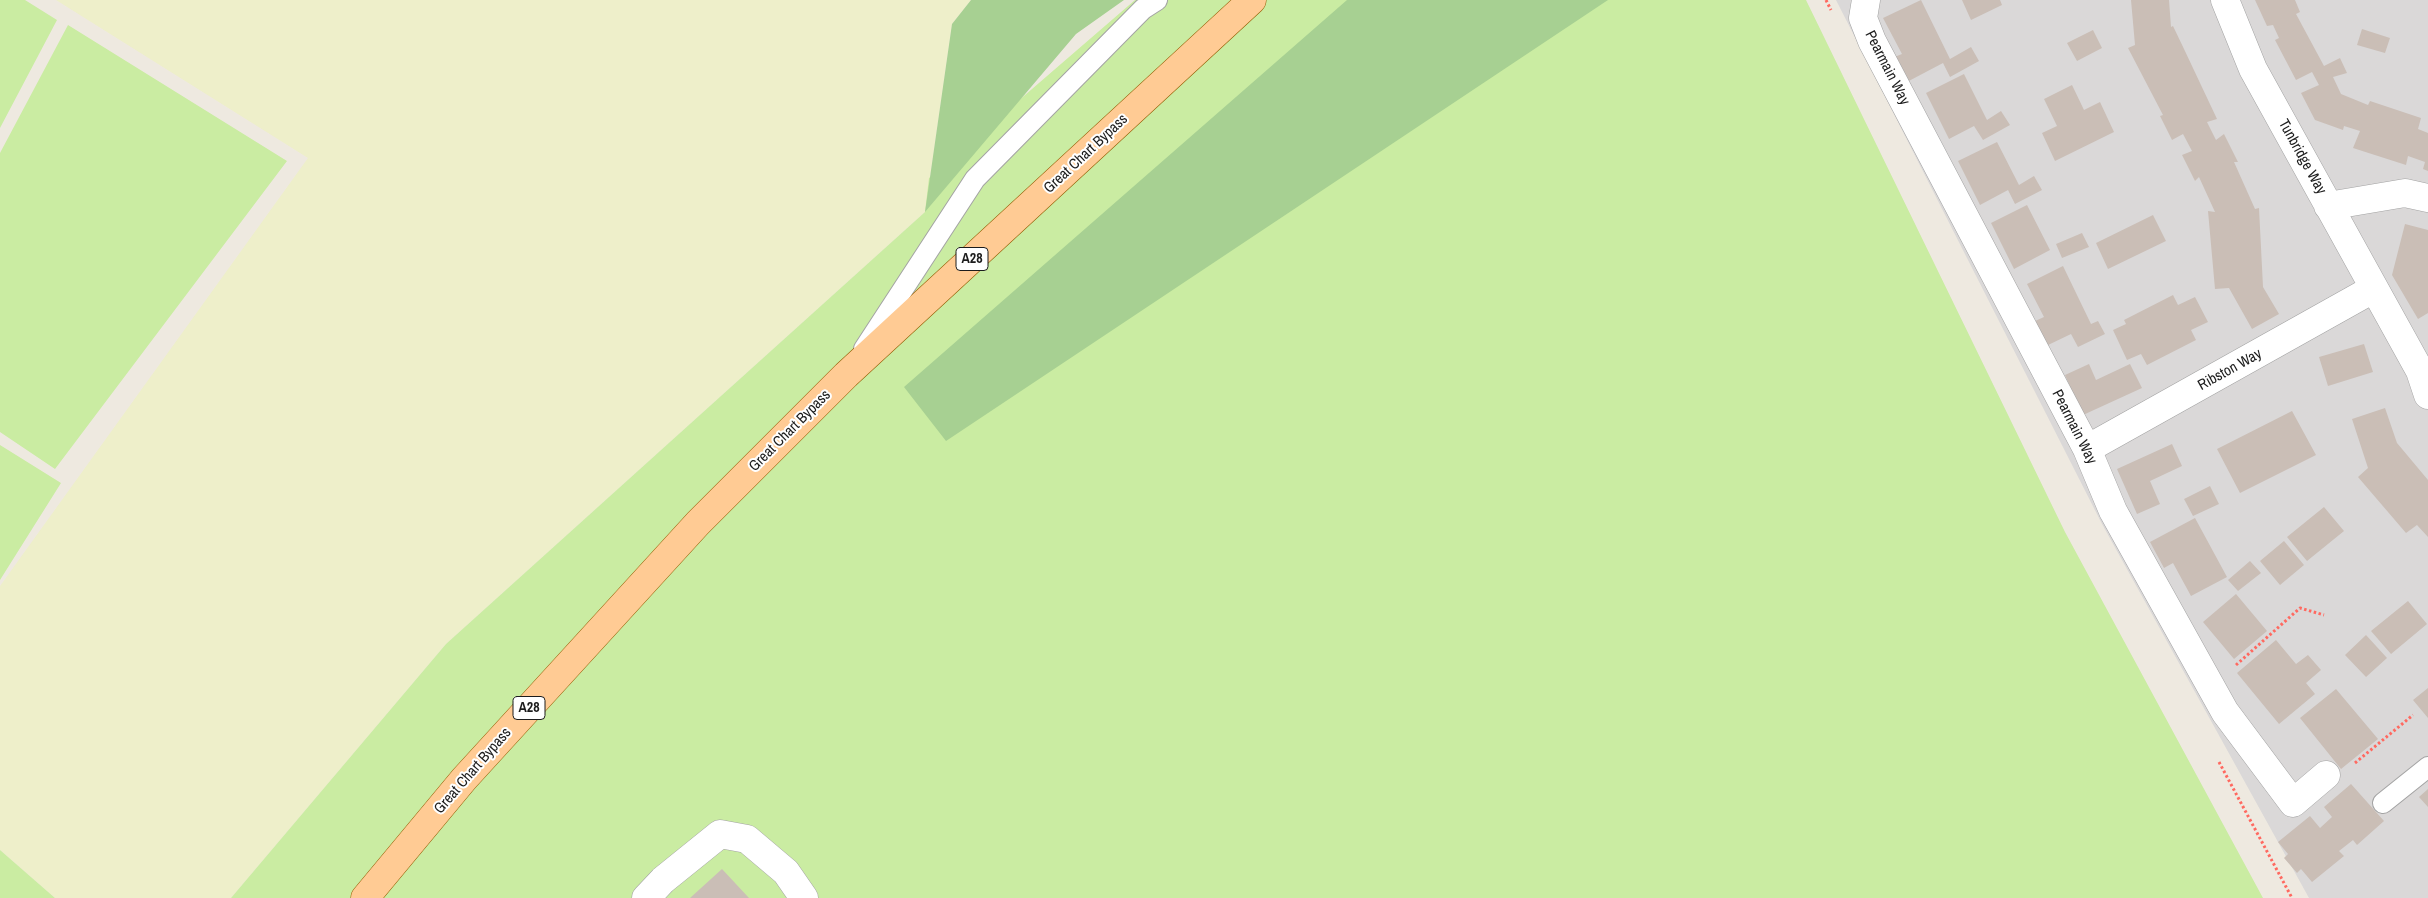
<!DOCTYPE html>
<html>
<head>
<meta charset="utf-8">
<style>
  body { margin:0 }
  canvas { display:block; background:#eee9e0 }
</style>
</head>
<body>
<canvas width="2428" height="898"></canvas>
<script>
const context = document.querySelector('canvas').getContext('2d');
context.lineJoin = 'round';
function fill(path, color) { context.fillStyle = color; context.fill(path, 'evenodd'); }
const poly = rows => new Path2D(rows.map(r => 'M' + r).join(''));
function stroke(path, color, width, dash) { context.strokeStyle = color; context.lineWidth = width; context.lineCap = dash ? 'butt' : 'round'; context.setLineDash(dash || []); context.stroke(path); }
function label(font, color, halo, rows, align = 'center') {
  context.font = font + ' "Archivo Narrow",sans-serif'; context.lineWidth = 4; context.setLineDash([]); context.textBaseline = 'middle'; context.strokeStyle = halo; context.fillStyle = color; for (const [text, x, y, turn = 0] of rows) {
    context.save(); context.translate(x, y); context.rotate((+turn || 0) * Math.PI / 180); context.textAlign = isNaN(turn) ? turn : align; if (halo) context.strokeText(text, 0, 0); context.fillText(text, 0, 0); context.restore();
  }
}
fill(poly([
  [1836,0,2428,0,2428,898,2309,898,2102,524]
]), '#dad8d8');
fill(poly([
  [56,0,971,0,952,24,925,212,446,644,231,898,55,898,0,850,0,586,308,158]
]), '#eeefca');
fill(poly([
  [0,0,25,0,57,20,0,128],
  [1135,0,1806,0,2065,532,2263,898,231,898,446,644,925,212,929,178],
  [68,25,287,161,55,469,0,432,0,153],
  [0,445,61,483,0,580],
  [0,850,55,898,0,898]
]), '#caeca2');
fill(poly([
  [971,0,1124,0,1076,34,925,212,952,24],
  [1347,0,1608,0,946,441,904,387]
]), '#a7d092');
fill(poly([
  [1921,0,1950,59,1971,47,1979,61,1950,77,1943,63,1905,83,1892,58,1902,54,1883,18],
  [1962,0,2000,0,2002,5,1971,20],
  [2131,0,2169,0,2171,27,2173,26,2184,49,2217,119,2207,122,2216,140,2224,134,2238,162,2234,162,2255,209,2259,208,2263,287,2279,314,2252,329,2229,288,2215,289,2208,211,2215,212,2199,177,2195,181,2182,155,2192,151,2183,134,2172,140,2160,116,2163,115,2128,48,2135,45],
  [2255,0,2295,0,2300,12,2296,14,2324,66,2340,58,2347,73,2333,77,2341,94,2368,105,2370,101,2421,118,2418,129,2428,133,2428,171,2423,169,2425,162,2408,156,2406,165,2353,148,2360,131,2344,126,2343,130,2315,120,2301,93,2319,85,2312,72,2296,80,2275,40,2279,38,2273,25,2267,26],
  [2362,29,2390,38,2385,53,2357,45],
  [2093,30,2102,48,2077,61,2067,43],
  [1964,74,1987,120,2001,111,2010,125,1983,140,1974,126,1949,139,1926,93],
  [2072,85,2084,110,2100,102,2114,132,2055,161,2042,133,2057,126,2044,99],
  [1997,142,2019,185,2034,176,2042,190,2015,204,2008,190,1980,205,1958,161],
  [2027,205,2050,250,2014,269,1991,223],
  [2153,215,2166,241,2108,269,2096,243],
  [2405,224,2428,230,2428,313,2418,319,2392,275],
  [2082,233,2089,247,2062,258,2056,244],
  [2063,266,2091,324,2098,321,2105,334,2078,347,2071,334,2046,346,2033,322,2044,317,2027,284],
  [2173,295,2178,305,2195,297,2208,322,2191,330,2196,340,2147,365,2141,354,2127,360,2113,330,2126,324,2124,320],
  [2364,344,2373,372,2328,386,2319,357],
  [2089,364,2096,380,2130,364,2142,388,2083,415,2065,375],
  [2385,408,2397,443,2428,480,2428,537,2417,525,2406,533,2358,477,2368,468,2352,419],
  [2292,411,2316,455,2240,493,2217,449],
  [2172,444,2182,466,2150,481,2160,504,2137,514,2117,469],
  [2210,486,2219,504,2193,516,2184,499],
  [2324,507,2344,531,2307,561,2287,537],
  [2195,518,2227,577,2191,596,2173,563,2164,568,2150,542],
  [2284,541,2304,565,2280,585,2260,561],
  [2250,561,2261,573,2238,591,2228,580],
  [2236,594,2267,631,2234,659,2203,622],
  [2408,601,2427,624,2391,654,2371,631],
  [2366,635,2387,658,2366,677,2345,655],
  [2276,640,2296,664,2308,655,2321,670,2306,683,2315,694,2279,724,2237,673],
  [2428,688,2428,718,2413,700],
  [2336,689,2378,739,2341,769,2300,718],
  [2351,784,2384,821,2357,845,2353,840,2339,851,2344,856,2312,882,2301,869,2297,873,2284,858,2288,854,2278,842,2310,816,2320,828,2332,817,2324,807],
  [2428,789,2428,807,2419,797],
  [722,869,749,898,690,898]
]), '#cabeb6');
const service = poly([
  [864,349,975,179,1143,9,1157,0],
  [2383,803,2428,767]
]);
const minor = poly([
  [1866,0,1863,18,1872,41,2087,449,2113,511,2225,712,2293,803,2326,775],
  [2225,0,2253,69,2420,371,2428,395],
  [2328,206,2405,193,2428,198],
  [2087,449,2373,289],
  [646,898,663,880,720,834,747,839,786,872,804,898]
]);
const primary = poly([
  [365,898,464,779,698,523,846,375,1252,0]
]);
stroke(service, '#a3a3a3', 22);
stroke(minor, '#a3a3a3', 29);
stroke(primary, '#935b00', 29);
stroke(poly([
  [1826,0,1831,10],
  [2236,665,2300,608,2324,615],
  [2219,762,2292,898],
  [2355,763,2413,715]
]), '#ff6960', 3, [2.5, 2.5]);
stroke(service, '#fff', 20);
stroke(minor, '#fff', 28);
stroke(primary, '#ffcb94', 28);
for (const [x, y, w] of [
  [972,259,32],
  [529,708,32]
]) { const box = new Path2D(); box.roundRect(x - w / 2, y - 11.5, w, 23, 4); context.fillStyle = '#fff'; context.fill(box); stroke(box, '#1c1c1c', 1); }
label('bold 14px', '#1c1c1c', null, [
  ["A28",972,259],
  ["A28",529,708]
]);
label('15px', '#1c1c1c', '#fff', [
  ["Pearmain Way",1887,68,63],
  ["Great Chart Bypass",1086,154,-43],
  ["Tunbridge Way",2302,157,61],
  ["Ribston Way",2230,370,-29],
  ["Pearmain Way",2074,427,63],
  ["Great Chart Bypass",790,431,-45],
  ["Great Chart Bypass",473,771,-49]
]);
</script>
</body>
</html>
